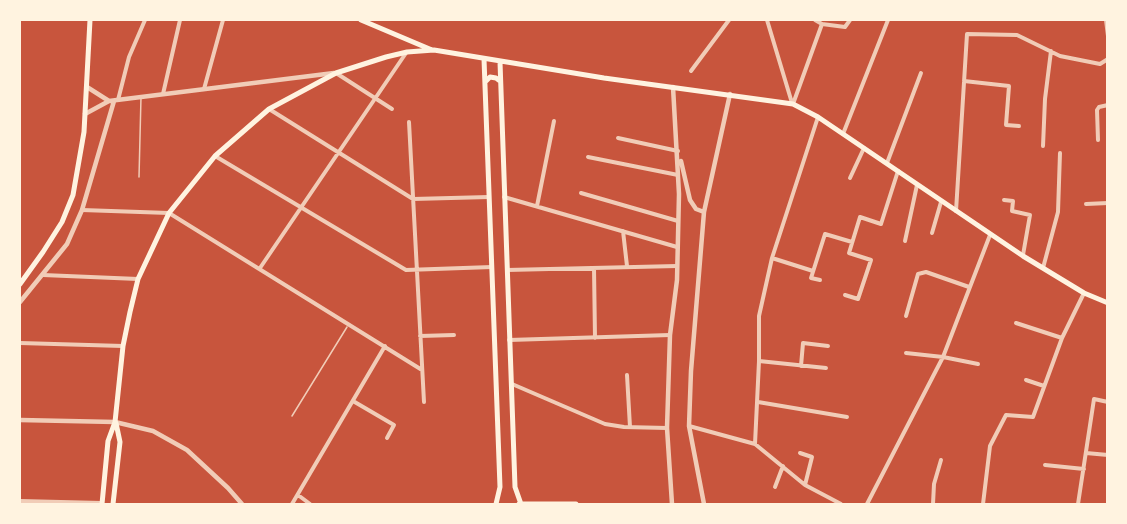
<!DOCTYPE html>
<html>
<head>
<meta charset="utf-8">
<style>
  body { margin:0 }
  #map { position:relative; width:1127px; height:524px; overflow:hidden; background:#c8553d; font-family:"Archivo Narrow",sans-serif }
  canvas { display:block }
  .frame { position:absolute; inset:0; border:21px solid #fff3e0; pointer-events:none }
</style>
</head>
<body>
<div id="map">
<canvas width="1127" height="524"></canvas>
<div class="frame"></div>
</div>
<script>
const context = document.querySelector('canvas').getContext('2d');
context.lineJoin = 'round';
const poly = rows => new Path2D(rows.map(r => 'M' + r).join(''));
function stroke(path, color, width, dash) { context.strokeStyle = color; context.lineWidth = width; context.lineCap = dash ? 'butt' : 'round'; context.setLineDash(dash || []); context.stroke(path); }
stroke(poly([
  [139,177,141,97],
  [292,416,347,327]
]), '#f1ccb7', 1.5);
stroke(poly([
  [767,20,792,103],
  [815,20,822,24,845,27,850,20],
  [1106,20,1108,36],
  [691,71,729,20],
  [336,73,392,109],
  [964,81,1009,86,1006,125,1019,126],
  [204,89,223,20],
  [163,94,180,20],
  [118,100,129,57,145,20],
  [793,104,822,24],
  [269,109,413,199,489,197],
  [409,122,424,402],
  [843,134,888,20],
  [618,138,678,151],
  [1098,140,1097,110,1099,107,1108,105],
  [1043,146,1045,99,1051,51],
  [215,156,406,270,492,267],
  [588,157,678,175],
  [887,163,921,73],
  [850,178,864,148],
  [581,193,678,221],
  [504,197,677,247],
  [1004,200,1013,201,1012,211,1030,215,1023,255],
  [1086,204,1108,203],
  [537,206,554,121],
  [82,210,169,213,422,370],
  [956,211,967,34,1017,35,1060,56,1100,64,1108,59],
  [623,231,627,266],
  [932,233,941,202],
  [905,241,917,185],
  [772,258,813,271],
  [260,268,406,53],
  [594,268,595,338],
  [1043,268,1058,212,1060,153],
  [507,270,677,266],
  [43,275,138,279],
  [820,280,811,278,825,234,852,242],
  [845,295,858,299,871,260,849,253,860,217,881,224,898,171],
  [906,316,918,274,926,272,969,287],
  [1016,323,1062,338],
  [420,336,454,335],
  [509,340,670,335],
  [20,343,123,346],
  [906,353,943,357,978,364],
  [759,361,826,368],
  [801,366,803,343,828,346],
  [627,375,630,427],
  [1026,380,1044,386],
  [512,384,605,424,624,427,667,428],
  [353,401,394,425,387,438],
  [758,402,847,417],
  [689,426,755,444,805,485,841,504],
  [755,444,759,361,759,316,772,258,818,117],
  [800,453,812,457,805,485],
  [1086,453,1108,455],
  [1045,465,1084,469],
  [775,487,783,466],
  [298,495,310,504],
  [20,501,102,503],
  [292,504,385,346],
  [867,504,943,357,990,235],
  [933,504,934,484,941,460],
  [983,504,990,446,1006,415,1033,417,1062,338,1084,293],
  [1078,504,1094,399,1108,402]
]), '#f1ccb7', 4);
stroke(poly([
  [87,87,109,101],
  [85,114,109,101,334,73],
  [681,161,690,200,696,209,704,212],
  [20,302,67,244,82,210,114,101],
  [20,420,115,422,153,431,187,450,228,488,242,504],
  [672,504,667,428,670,335,677,280,679,194,673,87],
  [704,504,689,426,691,371,704,212,730,94]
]), '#f1ccb7', 4.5);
stroke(poly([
  [361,20,432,50],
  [484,59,500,487,496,504],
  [500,62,515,487,521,504],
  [486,81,490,77,496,78,500,81],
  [20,284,43,252,62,222,73,195,84,132,90,20],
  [102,504,108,441,115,422,123,346,130,312,138,279,169,213,215,156,269,109,336,73,386,57,407,52,434,50,604,78,793,104,818,117,1023,256,1084,293,1108,303],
  [113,504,120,442,116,423],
  [519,504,576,504]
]), '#fff3e0', 5);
</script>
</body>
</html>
